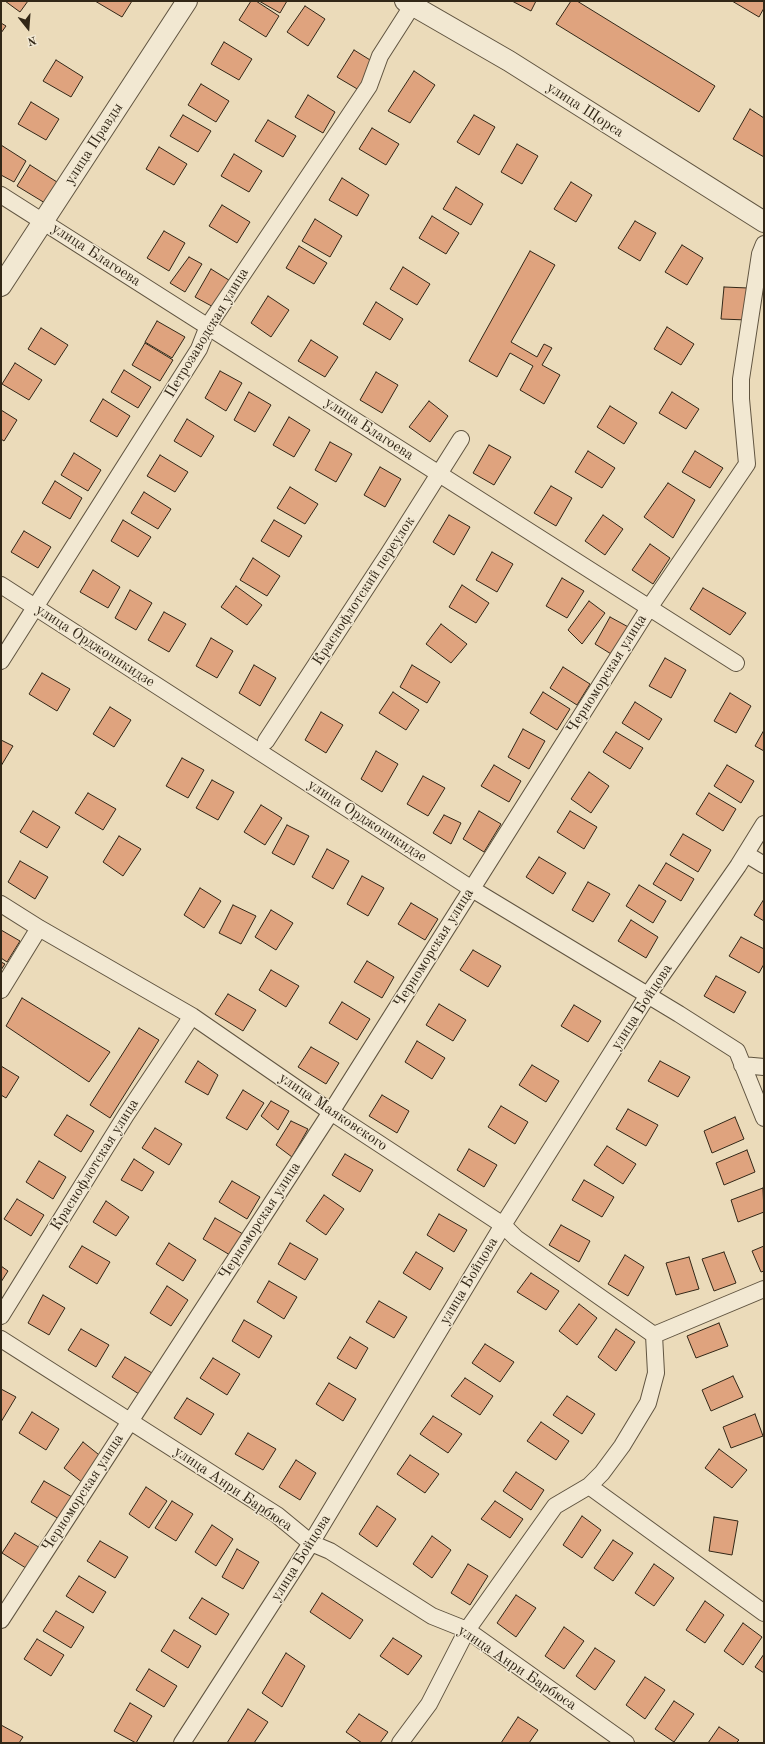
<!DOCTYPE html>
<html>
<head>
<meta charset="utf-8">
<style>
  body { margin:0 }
  #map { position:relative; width:765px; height:1744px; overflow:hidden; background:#ebdbba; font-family:"Old Standard TT",serif }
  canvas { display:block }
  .frame { position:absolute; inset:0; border:2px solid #322717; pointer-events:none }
  .north { position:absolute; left:8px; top:8px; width:40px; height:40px; -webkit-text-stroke:3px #f2e8d2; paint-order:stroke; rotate:163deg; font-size:11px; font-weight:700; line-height:16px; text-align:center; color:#322717 }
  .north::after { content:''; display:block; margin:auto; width:14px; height:18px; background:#322717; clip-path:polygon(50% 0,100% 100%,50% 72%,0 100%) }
</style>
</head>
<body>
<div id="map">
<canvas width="765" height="1744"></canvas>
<div class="frame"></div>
<div class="north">N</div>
</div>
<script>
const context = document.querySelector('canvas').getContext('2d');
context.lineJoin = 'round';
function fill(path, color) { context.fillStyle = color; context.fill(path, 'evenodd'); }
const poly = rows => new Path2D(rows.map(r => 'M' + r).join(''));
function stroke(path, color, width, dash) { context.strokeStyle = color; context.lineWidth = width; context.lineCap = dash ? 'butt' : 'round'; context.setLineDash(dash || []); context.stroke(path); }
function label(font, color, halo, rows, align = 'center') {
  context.font = font + ' "Old Standard TT",serif'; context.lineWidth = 3; context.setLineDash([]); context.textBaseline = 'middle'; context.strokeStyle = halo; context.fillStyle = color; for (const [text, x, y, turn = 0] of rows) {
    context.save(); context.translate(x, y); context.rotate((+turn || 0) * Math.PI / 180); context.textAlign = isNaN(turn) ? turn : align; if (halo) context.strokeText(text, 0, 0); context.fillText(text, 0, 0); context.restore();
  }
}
const building = poly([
  [5,1,28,1,20,12,5,1],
  [95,1,132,1,122,17,95,1],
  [251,1,256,1,279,16,266,37,239,20,251,1],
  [259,1,287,1,280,13,259,1],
  [512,1,536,1,531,11,512,1],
  [571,1,577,1,715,86,699,112,556,24,571,1],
  [732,1,764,1,764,8,759,17,732,1],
  [305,6,325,19,308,46,287,32,305,6],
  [1,23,6,26,1,33,1,23],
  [224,42,252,59,239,80,211,64,224,42],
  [354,50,375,63,359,90,337,77,354,50],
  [56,60,83,77,71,97,43,81,56,60],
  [414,71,435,85,410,123,388,111,414,71],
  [201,84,229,101,216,122,188,105,201,84],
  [308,95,335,112,323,133,295,117,308,95],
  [31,102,59,119,46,140,18,124,31,102],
  [750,109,764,118,764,157,733,139,750,109],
  [183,115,211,131,198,152,170,136,183,115],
  [474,115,495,127,479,155,457,142,474,115],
  [268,120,296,136,283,157,255,141,268,120],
  [372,128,399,144,386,165,359,149,372,128],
  [517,144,538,156,522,184,501,172,517,144],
  [1,145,26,161,14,182,1,175,1,145],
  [159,147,187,164,174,185,146,169,159,147],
  [234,154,262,171,249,192,221,176,234,154],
  [30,165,57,182,45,203,17,186,30,165],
  [342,178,369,195,357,216,329,200,342,178],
  [571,182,592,195,576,222,554,209,571,182],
  [456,187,483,204,471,225,443,209,456,187],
  [222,205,250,222,237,243,209,226,222,205],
  [432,216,459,233,446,254,419,238,432,216],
  [315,219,342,236,330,257,302,241,315,219],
  [635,221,656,233,640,261,618,248,635,221],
  [164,231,185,243,169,271,147,258,164,231],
  [682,245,703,258,687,285,665,272,682,245],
  [299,246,327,263,314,284,286,268,299,246],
  [530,251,555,265,511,342,537,357,544,344,552,348,542,365,560,375,544,404,520,390,533,366,510,353,497,377,469,361,530,251],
  [189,257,202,264,185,292,170,283,189,257],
  [403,267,430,284,417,305,390,289,403,267],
  [211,269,232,282,217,309,195,297,211,269],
  [724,287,748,288,747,320,721,319,724,287],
  [268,296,289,310,271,337,251,323,268,296],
  [376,302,403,319,390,340,363,324,376,302],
  [157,321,185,337,172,358,145,342,157,321],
  [667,327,694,344,681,365,654,349,667,327],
  [41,328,68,345,55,365,28,349,41,328],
  [311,340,338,357,325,377,298,361,311,340],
  [145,343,173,360,160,381,132,365,145,343],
  [15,363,42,380,29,400,2,384,15,363],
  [124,370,151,387,138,408,111,392,124,370],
  [220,371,242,383,226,411,205,398,220,371],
  [376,372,398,385,382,413,360,400,376,372],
  [249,392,271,405,255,432,234,420,249,392],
  [672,392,699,409,686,429,659,413,672,392],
  [103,399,130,416,117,437,90,421,103,399],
  [429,401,448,416,430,442,409,427,429,401],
  [610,406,637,423,624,444,597,427,610,406],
  [1,410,17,420,4,441,1,439,1,410],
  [289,417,310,430,294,457,273,445,289,417],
  [187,419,214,436,201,457,174,441,187,419],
  [330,442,352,454,336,482,315,470,330,442],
  [489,445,511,457,494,485,473,473,489,445],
  [588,451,615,468,602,488,575,472,588,451],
  [695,451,723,468,710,488,682,472,695,451],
  [74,453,101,470,88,491,61,475,74,453],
  [160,455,188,472,175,492,147,476,160,455],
  [380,467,401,479,385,507,364,495,380,467],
  [55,481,82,498,70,519,42,503,55,481],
  [668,483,695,500,673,538,644,517,668,483],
  [551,486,572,498,556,526,534,513,551,486],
  [290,487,318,504,305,524,277,508,290,487],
  [144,492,171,509,158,529,131,513,144,492],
  [449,515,470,527,454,555,433,542,449,515],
  [603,515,623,529,605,555,585,541,603,515],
  [123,520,151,537,138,557,111,541,123,520],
  [274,520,302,536,289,557,261,541,274,520],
  [24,531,51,547,38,568,11,552,24,531],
  [650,544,670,558,653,584,632,570,650,544],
  [492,552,513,564,497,592,476,580,492,552],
  [253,558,280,576,267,596,240,580,253,558],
  [93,570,120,587,108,608,80,592,93,570],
  [562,578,584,591,567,618,546,606,562,578],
  [462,585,489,603,476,623,449,607,462,585],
  [236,586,262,605,247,625,221,607,236,586],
  [703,588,746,613,730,635,690,609,703,588],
  [130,590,152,603,136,630,115,618,130,590],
  [589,601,605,613,582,644,568,630,589,601],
  [164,612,186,624,169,652,148,640,164,612],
  [610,617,632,629,616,657,595,644,610,617],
  [441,624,467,644,451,663,426,644,441,624],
  [211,638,233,651,217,678,196,666,211,638],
  [665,658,686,670,671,698,649,686,665,658],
  [254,665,276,678,260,706,239,693,254,665],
  [412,665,440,682,427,703,400,687,412,665],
  [563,667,590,684,577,705,550,688,563,667],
  [42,673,70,689,57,711,29,694,42,673],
  [393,692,419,710,406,730,379,713,393,692],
  [543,692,570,709,557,730,530,713,543,692],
  [730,693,751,706,736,733,714,721,730,693],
  [635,702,662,719,649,740,622,723,635,702],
  [110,707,131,720,114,747,93,734,110,707],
  [321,712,343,725,326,753,305,740,321,712],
  [523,729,545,741,529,769,508,757,523,729],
  [764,730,764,751,755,746,764,730],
  [616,732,643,748,630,769,603,752,616,732],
  [1,740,13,746,1,766,1,740],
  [376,751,398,764,382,792,361,779,376,751],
  [182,758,204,770,188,798,166,786,182,758],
  [494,765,521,781,509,802,481,786,494,765],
  [727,765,754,781,741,803,714,786,727,765],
  [589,772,609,786,591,813,571,799,589,772],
  [423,776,445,788,428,816,407,804,423,776],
  [212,780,234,792,218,820,196,808,212,780],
  [88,793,116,809,103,830,75,813,88,793],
  [709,793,736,809,723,831,696,814,709,793],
  [261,805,282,818,265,845,244,832,261,805],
  [33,811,60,827,47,848,20,832,33,811],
  [479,811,501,824,484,852,463,839,479,811],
  [570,811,597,827,584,849,557,832,570,811],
  [444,815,461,823,451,844,433,833,444,815],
  [287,825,309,836,294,865,272,853,287,825],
  [683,834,711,850,698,872,670,855,683,834],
  [119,836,141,849,123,876,103,862,119,836],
  [327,849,349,861,333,889,312,877,327,849],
  [539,857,566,873,553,894,526,877,539,857],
  [20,861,48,877,35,899,8,882,20,861],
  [666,863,694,879,681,901,653,884,666,863],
  [362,876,384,888,368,916,347,904,362,876],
  [588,882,610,894,593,922,572,910,588,882],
  [639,885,666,901,653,923,626,906,639,885],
  [200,888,221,901,204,928,184,915,200,888],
  [764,899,764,921,754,915,764,899],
  [411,903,438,919,425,940,398,924,411,903],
  [233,905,256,916,241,944,219,933,233,905],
  [271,910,293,923,276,950,255,937,271,910],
  [631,920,658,937,646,958,618,941,631,920],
  [1,930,20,941,7,962,1,958,1,930],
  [741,937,764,949,764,964,759,973,729,956,741,937],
  [473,950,501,966,488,987,460,970,473,950],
  [367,961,394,977,382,998,354,982,367,961],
  [1,962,5,964,1,970,1,962],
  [271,970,299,986,286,1007,259,990,271,970],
  [716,976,746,992,734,1013,704,996,716,976],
  [228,994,256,1010,243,1031,215,1014,228,994],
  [22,998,110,1052,89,1082,6,1026,22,998],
  [342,1002,370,1019,357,1040,329,1023,342,1002],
  [439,1004,466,1020,453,1041,426,1025,439,1004],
  [574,1005,601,1021,588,1042,561,1026,574,1005],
  [139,1028,159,1040,110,1118,90,1105,139,1028],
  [417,1041,445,1058,432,1079,405,1062,417,1041],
  [311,1047,339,1063,326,1084,298,1067,311,1047],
  [198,1061,218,1075,208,1095,185,1082,198,1061],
  [660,1061,690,1077,678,1097,648,1081,660,1061],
  [532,1065,559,1081,546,1102,519,1085,532,1065],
  [1,1066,19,1077,6,1098,1,1095,1,1066],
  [243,1090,264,1103,247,1130,226,1118,243,1090],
  [382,1095,409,1111,397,1133,369,1116,382,1095],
  [271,1101,289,1111,278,1130,261,1116,271,1101],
  [501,1106,528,1122,515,1144,488,1127,501,1106],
  [628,1109,658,1125,646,1146,616,1129,628,1109],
  [67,1115,94,1131,81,1152,54,1135,67,1115],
  [735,1117,744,1139,712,1153,704,1131,735,1117],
  [291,1121,308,1129,292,1157,276,1145,291,1121],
  [155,1128,182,1144,169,1165,142,1148,155,1128],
  [607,1146,636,1164,623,1184,594,1165,607,1146],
  [469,1149,497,1165,484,1187,457,1170,469,1149],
  [747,1150,755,1172,724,1185,716,1163,747,1150],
  [345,1154,373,1170,360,1192,332,1175,345,1154],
  [134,1159,154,1172,142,1191,121,1180,134,1159],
  [39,1161,66,1177,53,1199,26,1182,39,1161],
  [584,1180,614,1197,602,1217,572,1200,584,1180],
  [232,1181,260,1197,247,1219,219,1202,232,1181],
  [763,1188,764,1212,738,1222,731,1200,763,1188],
  [324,1195,344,1209,326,1235,306,1221,324,1195],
  [17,1199,44,1215,31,1236,4,1219,17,1199],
  [106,1201,129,1217,116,1236,93,1222,106,1201],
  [439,1214,467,1230,454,1252,427,1235,439,1214],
  [215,1218,243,1234,230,1255,203,1239,215,1218],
  [561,1225,590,1241,579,1262,549,1245,561,1225],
  [169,1243,196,1260,183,1281,156,1264,169,1243],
  [290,1243,318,1259,305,1280,278,1264,290,1243],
  [82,1246,110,1262,97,1284,69,1267,82,1246],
  [764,1246,764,1271,761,1272,752,1251,764,1246],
  [416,1252,443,1268,430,1290,403,1273,416,1252],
  [724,1252,736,1283,714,1291,702,1259,724,1252],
  [625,1255,644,1267,628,1296,608,1284,625,1255],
  [689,1257,699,1289,676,1295,666,1263,689,1257],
  [1,1266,8,1271,1,1282,1,1266],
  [531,1273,559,1291,546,1310,517,1292,531,1273],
  [269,1281,297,1297,284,1319,257,1302,269,1281],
  [167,1286,188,1300,171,1326,150,1313,167,1286],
  [43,1295,65,1308,49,1335,28,1323,43,1295],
  [379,1301,407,1317,394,1338,366,1322,379,1301],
  [579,1304,597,1318,577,1345,559,1331,579,1304],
  [244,1320,272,1336,259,1358,232,1341,244,1320],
  [719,1323,728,1346,696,1358,687,1336,719,1323],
  [81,1329,109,1345,96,1367,68,1350,81,1329],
  [616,1329,635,1342,616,1371,598,1357,616,1329],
  [350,1337,368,1348,356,1369,337,1358,350,1337],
  [485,1344,514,1362,500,1382,472,1363,485,1344],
  [125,1357,152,1373,139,1394,112,1377,125,1357],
  [213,1358,240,1374,227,1395,200,1378,213,1358],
  [733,1376,743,1397,711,1411,702,1390,733,1376],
  [465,1378,493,1396,480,1415,451,1396,465,1378],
  [329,1383,356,1399,343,1421,316,1404,329,1383],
  [1,1389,16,1397,1,1422,1,1389],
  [567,1396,595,1414,582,1434,553,1415,567,1396],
  [187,1398,214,1414,201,1435,174,1418,187,1398],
  [32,1412,59,1429,46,1450,19,1433,32,1412],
  [755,1414,763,1436,731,1448,723,1427,755,1414],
  [433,1416,462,1434,448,1453,420,1434,433,1416],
  [541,1422,569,1441,556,1460,527,1441,541,1422],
  [248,1433,276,1449,263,1470,235,1454,248,1433],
  [83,1442,103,1458,83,1483,64,1468,83,1442],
  [719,1449,747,1470,732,1488,705,1468,719,1449],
  [410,1455,439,1474,425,1493,397,1474,410,1455],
  [296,1460,316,1473,300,1500,279,1487,296,1460],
  [516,1472,544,1490,531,1510,503,1491,516,1472],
  [44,1481,72,1497,59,1519,31,1502,44,1481],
  [146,1487,167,1501,149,1528,129,1514,146,1487],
  [172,1501,193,1514,176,1541,155,1528,172,1501],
  [495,1501,523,1519,510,1538,481,1519,495,1501],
  [377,1506,396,1519,377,1547,359,1534,377,1506],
  [582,1516,601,1530,582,1558,563,1545,582,1516],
  [714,1517,738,1521,732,1555,709,1551,714,1517],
  [212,1525,233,1539,216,1566,195,1552,212,1525],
  [15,1533,42,1549,29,1570,2,1553,15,1533],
  [432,1536,451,1550,432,1578,413,1564,432,1536],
  [613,1540,633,1553,613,1581,594,1568,613,1540],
  [100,1541,128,1557,115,1578,87,1561,100,1541],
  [237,1549,259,1562,243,1589,222,1577,237,1549],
  [468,1564,488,1576,470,1605,451,1593,468,1564],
  [654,1564,674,1578,654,1606,635,1593,654,1564],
  [79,1576,106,1592,93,1613,66,1596,79,1576],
  [322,1593,363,1620,350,1639,310,1612,322,1593],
  [516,1595,536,1608,516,1637,497,1623,516,1595],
  [202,1598,229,1614,216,1635,189,1618,202,1598],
  [705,1601,724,1615,705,1643,686,1630,705,1601],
  [56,1611,84,1627,71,1648,43,1631,56,1611],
  [743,1623,762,1637,743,1665,724,1651,743,1623],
  [564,1627,584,1641,564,1669,545,1656,564,1627],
  [174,1630,201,1646,188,1668,161,1651,174,1630],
  [393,1638,422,1656,408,1675,380,1656,393,1638],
  [37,1639,64,1655,51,1676,24,1659,37,1639],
  [595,1648,615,1661,595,1690,576,1676,595,1648],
  [286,1653,305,1666,282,1707,262,1693,286,1653],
  [764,1654,764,1673,755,1667,764,1654],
  [149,1669,177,1686,164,1707,136,1690,149,1669],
  [645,1677,665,1690,645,1719,626,1705,645,1677],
  [674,1701,694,1714,674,1742,655,1729,674,1701],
  [130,1703,152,1716,136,1743,114,1731,130,1703],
  [248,1709,268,1722,254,1743,227,1743,248,1709],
  [359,1714,388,1732,380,1743,362,1743,346,1732,359,1714],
  [518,1717,538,1730,529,1743,501,1743,518,1717],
  [1,1725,23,1737,19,1743,1,1743,1,1725],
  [719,1727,739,1740,736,1743,708,1743,719,1727]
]);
fill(building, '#dfa37e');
stroke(building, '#322717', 1);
const minor = poly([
  [1,195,736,663],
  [1,585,472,889,679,1014,737,1051,764,1118],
  [1,661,199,349,208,326,369,86,380,56,412,6],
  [266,741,389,553,461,439],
  [746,854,764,865],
  [1,904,39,928,192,1016,331,1112,503,1225,516,1238,654,1335],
  [1,990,39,928],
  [742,1065,764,1067],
  [1,1316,126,1115,192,1016],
  [654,1335,764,1289],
  [1,1339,277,1515,311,1543,330,1551,432,1616,467,1630,626,1743],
  [589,1486,764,1613],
  [1,1620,331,1112,649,608,747,464,741,399,741,379,760,254,764,244],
  [182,1743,311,1543,503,1225,648,995,738,866,764,824],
  [400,1743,429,1704,467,1630,555,1506,589,1486,602,1473,622,1446,648,1403,656,1373,654,1335]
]);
const tertiary = poly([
  [405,1,509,61,764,222],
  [1,286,187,1]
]);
stroke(minor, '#605440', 18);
stroke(tertiary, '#605440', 22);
stroke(minor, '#f2e8d2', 16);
stroke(tertiary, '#f2e8d2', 20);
label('15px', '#322717', '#f2e8d2', [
  ["улица Щорса",585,110,33],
  ["улица Правды",94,144,-57],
  ["улица Благоева",96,255,33],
  ["Петрозаводская улица",207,333,-59],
  ["улица Благоева",369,429,33],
  ["Краснофлотский переулок",364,591,-57],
  ["улица Орджоникидзе",95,646,33],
  ["Черноморская улица",607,674,-58],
  ["улица Орджоникидзе",367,821,33],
  ["Черноморская улица",434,948,-58],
  ["улица Бойцова",642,1007,-57],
  ["улица Маяковского",333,1112,34],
  ["Краснофлотская улица",95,1165,-58],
  ["Черноморская улица",260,1221,-57],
  ["улица Бойцова",469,1281,-59],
  ["улица Анри Барбюса",233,1489,34],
  ["Черноморская улица",83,1493,-57],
  ["улица Бойцова",301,1558,-58],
  ["улица Анри Барбюса",517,1668,34]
]);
</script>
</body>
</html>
